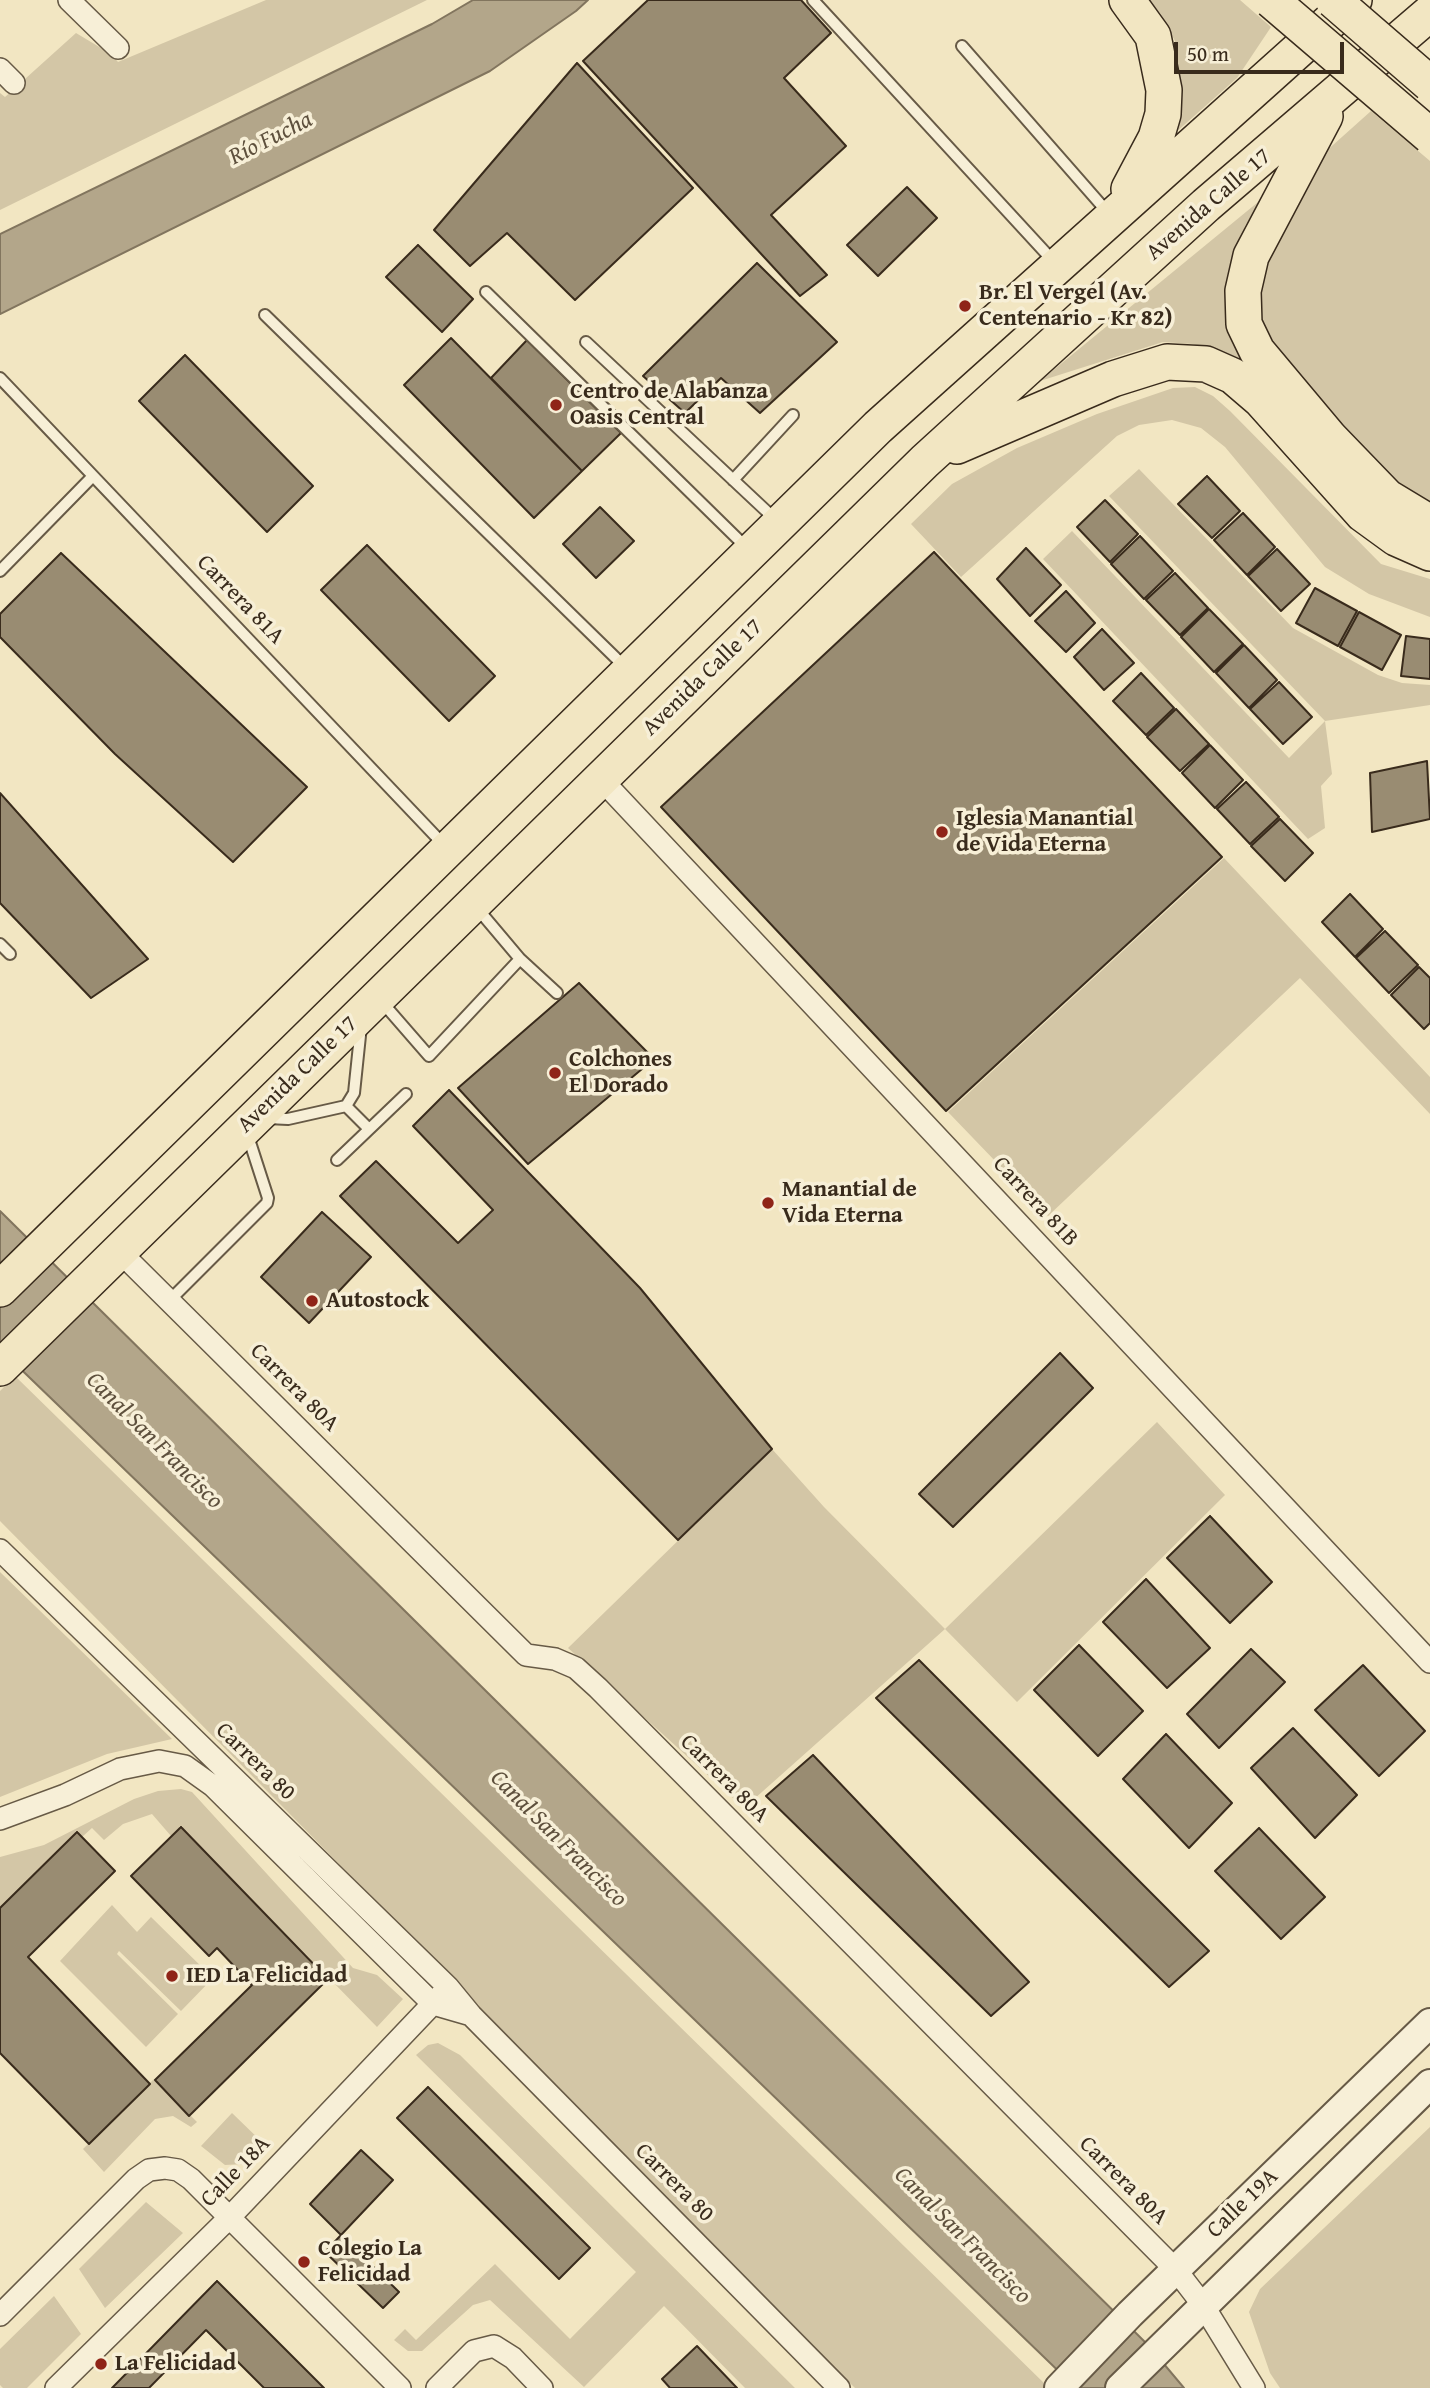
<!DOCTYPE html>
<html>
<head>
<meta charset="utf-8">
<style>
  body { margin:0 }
  #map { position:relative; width:1430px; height:2388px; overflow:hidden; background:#f2e6c2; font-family:"Gentium Book Plus",serif }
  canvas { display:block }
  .scale { position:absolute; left:1174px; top:42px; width:170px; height:32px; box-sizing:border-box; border:4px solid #392b1c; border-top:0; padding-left:9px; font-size:21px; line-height:24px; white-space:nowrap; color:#392b1c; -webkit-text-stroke:5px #f7efd7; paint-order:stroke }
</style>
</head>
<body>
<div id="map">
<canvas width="1430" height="2388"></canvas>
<div class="scale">50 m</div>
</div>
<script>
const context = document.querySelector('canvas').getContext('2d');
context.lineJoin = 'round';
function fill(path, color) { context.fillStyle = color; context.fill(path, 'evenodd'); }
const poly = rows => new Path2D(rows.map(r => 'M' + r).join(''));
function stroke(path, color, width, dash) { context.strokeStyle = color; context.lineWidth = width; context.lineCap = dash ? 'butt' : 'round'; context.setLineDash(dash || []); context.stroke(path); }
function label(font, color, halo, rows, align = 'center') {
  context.font = font + ' "Gentium Book Plus",serif'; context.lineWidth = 7; context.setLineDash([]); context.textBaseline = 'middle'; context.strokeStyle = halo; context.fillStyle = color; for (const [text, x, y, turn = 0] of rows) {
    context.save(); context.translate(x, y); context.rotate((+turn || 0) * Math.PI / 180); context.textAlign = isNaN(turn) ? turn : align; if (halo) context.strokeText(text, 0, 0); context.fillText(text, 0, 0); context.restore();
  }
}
fill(poly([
  [266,0,427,0,0,210,0,93,5,97,76,33,111,54,118,62],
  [1149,0,1240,0,1271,27,1237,78,1166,141,1178,91,1178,59,1175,41,1160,13],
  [1371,111,1430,161,1430,510,1397,489,1262,341,1253,293,1268,247,1314,162],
  [1263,198,1245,226,1231,269,1261,380,1229,358,1193,344,1163,342,1040,381],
  [1195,387,1213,396,1230,411,1381,564,1430,579,1430,617,1369,594,1325,567,1225,447,1201,428,1172,420,1139,425,1117,436,961,577,911,524,952,484,1017,448,1097,414,1173,388],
  [1139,469,1293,628,1378,675,1402,683,1430,685,1430,705,1325,721,1332,774,1321,786,1325,828,1308,839,1043,559,1072,531,1289,758,1325,721,1109,496],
  [1224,858,1430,1077,1430,1114,1300,978,1048,1216,948,1112],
  [15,1376,1046,2385,1043,2388,855,2388,647,2182,453,1979,0,1521,0,1391],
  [1157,1422,1225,1495,1017,1702,945,1629,744,1808,568,1648,772,1449,824,1507,945,1629],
  [0,1572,172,1739,107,1754,0,1797],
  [181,1789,192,1792,353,1968,377,1975,403,1999,377,2027,181,1827,171,1836,152,1814,123,1824,104,1840,92,1828,82,1837,77,1832,0,1908,0,1857,44,1845,134,1799,158,1791],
  [112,1905,137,1932,151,1917,213,1978,181,2011,119,1951,117,1954,178,2014,146,2047,60,1961],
  [438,2043,460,2055,795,2388,745,2388,664,2306,584,2387,490,2300,473,2305,422,2351,408,2351,394,2340,405,2329,416,2340,495,2264,570,2339,636,2272,416,2055,428,2045],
  [154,2079,197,2122,191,2127,173,2116,155,2119,104,2172,83,2149],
  [232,2113,264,2144,243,2164,225,2165,201,2146],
  [1430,2127,1430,2388,1280,2388,1270,2373,1249,2312,1260,2289],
  [146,2202,183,2233,105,2308,79,2269],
  [54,2296,81,2334,27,2388,3,2388,0,2385,0,2349]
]), '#d3c6a6');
const water = poly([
  [473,0,588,0,576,11,490,71,0,314,0,234,432,24,473,0],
  [0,1211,1148,2345,1184,2388,1076,2388,0,1349,0,1211]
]);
fill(water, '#b3a68a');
stroke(water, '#82755e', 2);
const building = poly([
  [648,0,801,0,831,33,784,78,846,146,771,215,827,275,800,296,583,61,648,0],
  [577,63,693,188,575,300,507,233,470,266,434,230,577,63],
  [907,187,937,218,878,276,847,245,907,187],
  [418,245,473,299,442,332,386,277,418,245],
  [757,263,837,342,760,413,721,378,685,413,643,376,757,263],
  [451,338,582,471,534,518,404,385,451,338],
  [527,340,621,433,582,471,491,378,527,340],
  [185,355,313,486,267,532,139,401,185,355],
  [1207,476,1240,511,1212,538,1178,504,1207,476],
  [1105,500,1138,534,1110,562,1077,527,1105,500],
  [600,507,634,541,596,578,563,544,600,507],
  [1243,513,1275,547,1247,575,1214,540,1243,513],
  [1140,536,1173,571,1144,599,1111,564,1140,536],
  [367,545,495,676,449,721,321,590,367,545],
  [1026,548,1061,585,1030,616,997,579,1026,548],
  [1277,549,1310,584,1281,611,1248,576,1277,549],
  [934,552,1222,857,946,1111,661,807,934,552],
  [61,553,307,787,233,862,115,754,0,637,0,614,61,553],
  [1175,573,1208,608,1180,635,1146,600,1175,573],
  [1315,588,1357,611,1338,646,1296,623,1315,588],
  [1066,591,1095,623,1066,652,1035,621,1066,591],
  [1209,609,1243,644,1214,672,1181,637,1209,609],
  [1359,612,1401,635,1382,670,1340,647,1359,612],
  [1102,629,1134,663,1104,690,1074,657,1102,629],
  [1406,636,1430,639,1430,679,1401,676,1406,636],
  [1244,645,1277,680,1249,708,1216,673,1244,645],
  [1141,673,1174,708,1146,735,1113,701,1141,673],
  [1279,682,1312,717,1283,744,1250,709,1279,682],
  [1176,709,1209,744,1180,771,1147,737,1176,709],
  [1210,745,1243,780,1215,808,1182,773,1210,745],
  [1427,761,1430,819,1372,832,1370,773,1427,761],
  [1246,782,1279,817,1250,844,1217,809,1246,782],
  [0,793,148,959,91,998,0,903,0,793],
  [1280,819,1313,853,1285,881,1251,846,1280,819],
  [1350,894,1383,929,1355,957,1322,922,1350,894],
  [1385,931,1418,965,1389,993,1356,958,1385,931],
  [1419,967,1430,978,1430,1023,1424,1029,1391,995,1419,967],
  [579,983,654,1059,528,1164,458,1088,579,983],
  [449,1090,640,1288,772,1449,678,1540,340,1196,376,1161,458,1243,493,1210,413,1126,449,1090],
  [322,1212,371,1257,309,1323,261,1277,322,1212],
  [1060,1353,1093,1388,953,1527,919,1494,1060,1353],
  [1210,1516,1272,1582,1230,1623,1167,1558,1210,1516],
  [1146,1579,1210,1648,1167,1688,1103,1622,1146,1579],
  [1079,1645,1143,1711,1098,1756,1034,1690,1079,1645],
  [1251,1649,1285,1682,1219,1748,1187,1714,1251,1649],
  [919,1660,1209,1951,1169,1987,876,1698,919,1660],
  [1363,1665,1425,1731,1379,1776,1315,1710,1363,1665],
  [1293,1728,1357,1795,1315,1838,1251,1768,1293,1728],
  [1166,1734,1232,1803,1189,1848,1123,1779,1166,1734],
  [813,1755,1029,1982,991,2016,766,1796,813,1755],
  [181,1827,328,1979,189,2116,155,2080,252,1985,217,1948,209,1956,131,1876,181,1827],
  [1259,1828,1325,1897,1281,1939,1215,1871,1259,1828],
  [77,1832,115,1871,28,1957,150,2084,89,2144,0,2053,0,1908,77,1832],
  [428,2087,590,2248,559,2279,397,2118,428,2087],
  [361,2150,393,2180,341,2235,310,2204,361,2150],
  [341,2235,399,2292,383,2308,325,2252,341,2235],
  [217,2281,324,2388,264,2388,206,2330,149,2388,112,2388,217,2281],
  [697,2346,737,2388,670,2388,662,2379,697,2346]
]);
fill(building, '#998c72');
stroke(building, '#392b1c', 2);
const service = poly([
  [813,0,1055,263],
  [962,46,1110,215],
  [486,292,749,550],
  [265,315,626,668],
  [586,342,777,521],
  [0,378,444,845],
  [733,480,793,415],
  [0,571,93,476],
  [477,908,520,959,557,993],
  [0,944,10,954],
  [382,1002,429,1056,520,959],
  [346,1106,368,1128],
  [267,1118,288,1119,346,1106,354,1093,361,1026],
  [337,1160,406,1094],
  [169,1301,267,1203,268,1198,247,1133]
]);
const minor = poly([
  [69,0,118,48],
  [0,69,14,83],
  [600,778,1430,1662],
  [119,1251,526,1655,555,1659,576,1668,598,1688,1176,2270,1203,2305,1254,2388],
  [0,1550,448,1987,471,2015,839,2388],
  [0,1819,65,1795,120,1769,159,1761,185,1766,213,1786,433,2004,471,2015],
  [0,2315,136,2179,149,2170,165,2168,178,2170,191,2179,400,2388],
  [56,2388,229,2218,442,1994],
  [437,2388,474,2351,494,2346,513,2358,542,2388]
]);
const tertiary = poly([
  [1059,2388,1130,2314,1430,2023],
  [1120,2388,1430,2084]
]);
const primary = poly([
  [1127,0,1153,36,1164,90,1163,114,1156,138,1129,189],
  [1325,116,1251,256,1243,291,1244,324,1257,351,1330,438,1387,497,1430,523],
  [957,446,1113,379,1167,362,1206,364,1233,376,1261,400,1363,514,1396,538,1430,553],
  [0,1289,878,427,1354,0],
  [0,1368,925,461,1206,205,1430,13]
]);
stroke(service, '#675a46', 14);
stroke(minor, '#675a46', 24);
stroke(tertiary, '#675a46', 32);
stroke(primary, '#392b1c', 38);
stroke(service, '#f7efd7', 10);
stroke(minor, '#f7efd7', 21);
stroke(tertiary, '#f7efd7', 28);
stroke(primary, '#f2e6c2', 35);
const primaryBridge = poly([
  [1271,0,1430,136],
  [1333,0,1430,84]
]);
stroke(primaryBridge, '#392b1c', 38, []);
stroke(primaryBridge, '#f2e6c2', 35);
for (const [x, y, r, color] of [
  [965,306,7,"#8f2418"],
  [556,405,7,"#8f2418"],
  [942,832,7,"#8f2418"],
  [555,1073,7,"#8f2418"],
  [768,1203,7,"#8f2418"],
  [312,1301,7,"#8f2418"],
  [172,1976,7,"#8f2418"],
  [304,2262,7,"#8f2418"],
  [101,2364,7,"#8f2418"]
]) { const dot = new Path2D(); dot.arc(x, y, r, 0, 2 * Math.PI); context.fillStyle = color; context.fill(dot); stroke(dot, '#f7efd7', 2.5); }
label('23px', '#392b1c', '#f7efd7', [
  ["Avenida Calle 17",1209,205,-41],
  ["Carrera 81A",240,600,46],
  ["Avenida Calle 17",703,678,-44],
  ["Avenida Calle 17",298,1075,-44],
  ["Carrera 81B",1035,1202,47],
  ["Carrera 80A",294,1388,45],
  ["Carrera 80",255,1762,44],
  ["Carrera 80A",724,1779,45],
  ["Calle 18A",236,2172,-46],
  ["Carrera 80A",1123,2181,45],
  ["Carrera 80",674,2183,45],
  ["Calle 19A",1243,2204,-44]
]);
label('bold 23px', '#392b1c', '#f7efd7', [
  ["Br. El Vergel (Av.",979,293],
  ["Centenario - Kr 82)",979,319],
  ["Centro de Alabanza",570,392],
  ["Oasis Central",570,418],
  ["Iglesia Manantial",956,819],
  ["de Vida Eterna",956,845],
  ["Colchones",569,1060],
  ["El Dorado",569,1086],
  ["Manantial de",782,1190],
  ["Vida Eterna",782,1216],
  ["Autostock",326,1301],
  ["IED La Felicidad",186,1976],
  ["Colegio La",318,2249],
  ["Felicidad",318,2275],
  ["La Felicidad",115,2364]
], 'left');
label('italic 24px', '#5e503d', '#f7efd7', [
  ["Río Fucha",271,139,-27],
  ["Canal San Francisco",154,1441,45],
  ["Canal San Francisco",558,1839,45],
  ["Canal San Francisco",962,2236,45]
]);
</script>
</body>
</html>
